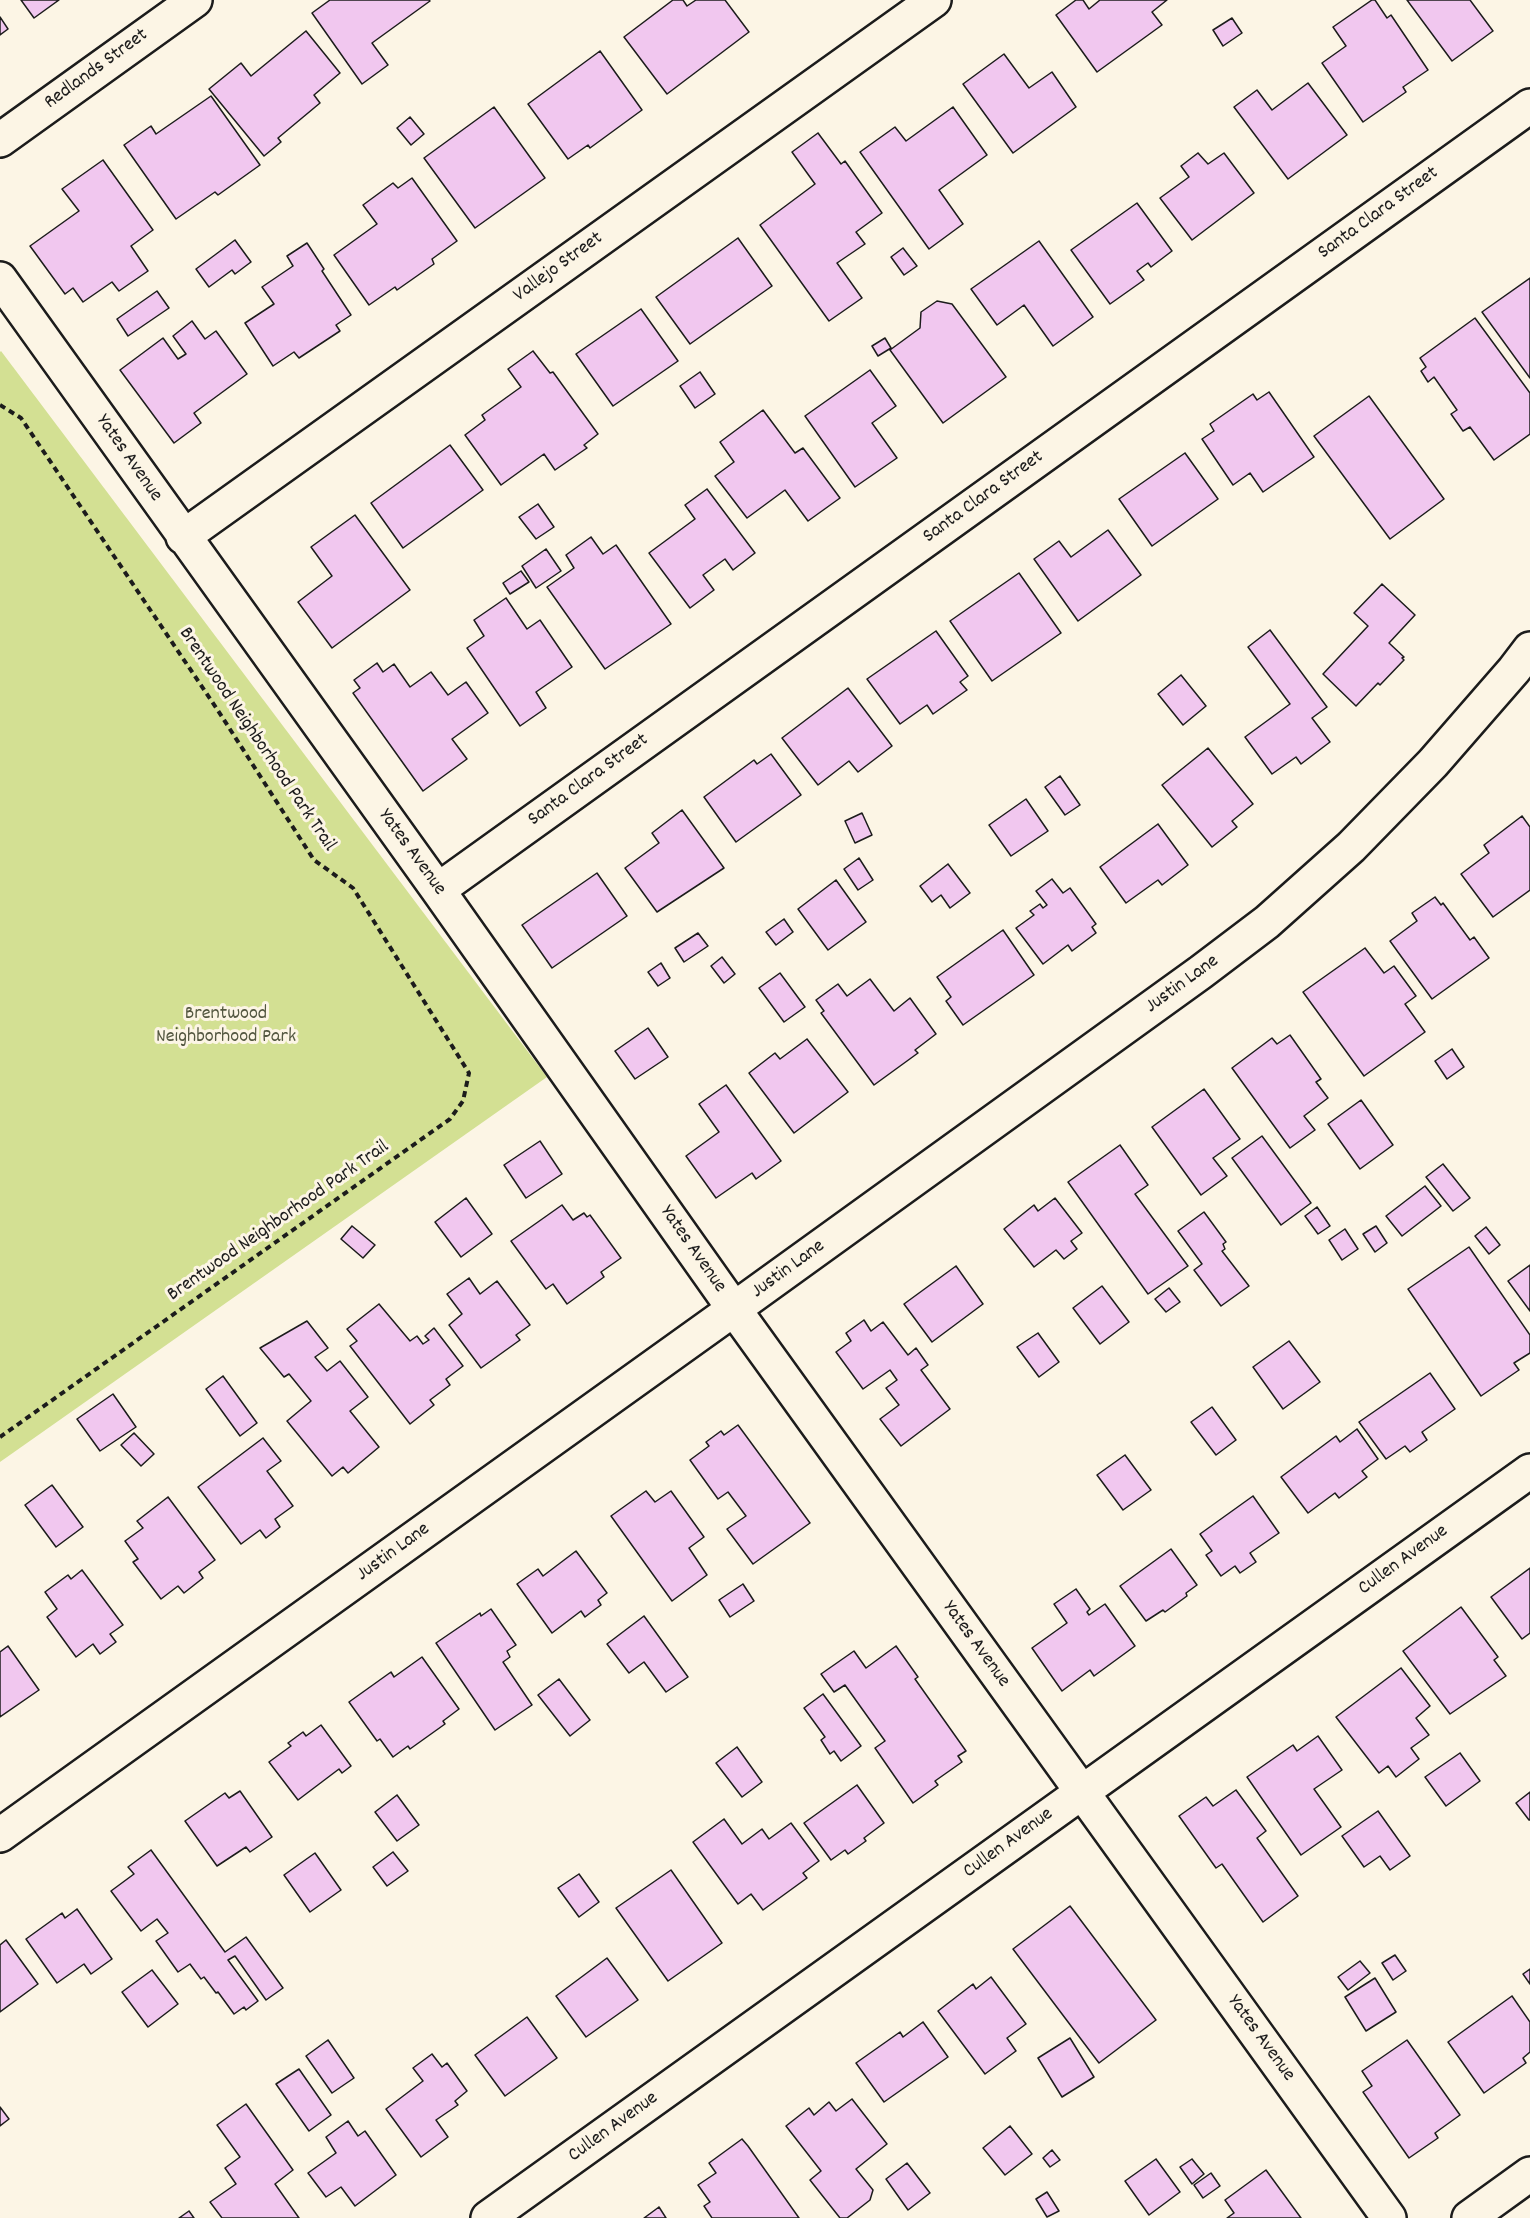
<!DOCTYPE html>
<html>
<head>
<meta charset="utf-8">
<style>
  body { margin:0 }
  canvas { display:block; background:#fcf5e5 }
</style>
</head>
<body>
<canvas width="1530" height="2218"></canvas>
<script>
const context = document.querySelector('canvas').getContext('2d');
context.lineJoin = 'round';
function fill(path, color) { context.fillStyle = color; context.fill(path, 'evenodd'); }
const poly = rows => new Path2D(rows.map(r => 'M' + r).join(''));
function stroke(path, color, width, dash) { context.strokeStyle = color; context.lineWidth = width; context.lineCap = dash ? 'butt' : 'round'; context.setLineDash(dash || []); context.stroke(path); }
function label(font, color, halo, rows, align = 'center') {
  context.font = font + ' Dekko,sans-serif'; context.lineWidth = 6; context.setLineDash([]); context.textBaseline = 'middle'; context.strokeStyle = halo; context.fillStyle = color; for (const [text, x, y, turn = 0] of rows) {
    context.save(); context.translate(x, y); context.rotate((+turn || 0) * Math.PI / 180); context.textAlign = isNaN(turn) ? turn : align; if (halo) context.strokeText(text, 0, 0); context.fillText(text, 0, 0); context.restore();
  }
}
fill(poly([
  [1,351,547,1077,0,1462,0,352]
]), '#d3e093');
const building = poly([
  [21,0,59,0,34,18,21,0],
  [330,0,429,0,430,1,372,43,388,65,362,84,312,13,330,0],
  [673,0,683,0,687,6,696,0,725,0,749,32,667,94,624,37,673,0],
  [1076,0,1083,0,1089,9,1100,0,1167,0,1152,12,1162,25,1097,72,1056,15,1076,0],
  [1372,0,1375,0,1387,18,1391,15,1428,70,1403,87,1406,92,1363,122,1322,63,1346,46,1333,27,1372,0],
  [1407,0,1470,0,1493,31,1452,61,1407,0],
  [0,17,8,29,0,35,0,17],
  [1232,18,1242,33,1223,46,1213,30,1232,18],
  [306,31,340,73,314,95,320,103,278,138,281,142,264,156,209,89,241,63,251,76,306,31],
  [600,51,642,110,590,148,588,145,568,159,528,104,600,51],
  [1004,54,1029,88,1052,72,1076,107,1013,153,963,84,1004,54],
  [1308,83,1347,135,1288,179,1234,107,1257,90,1272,110,1308,83],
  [211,96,260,165,218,195,215,192,176,219,124,145,151,126,156,134,211,96],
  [494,107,545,178,475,228,424,158,494,107],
  [953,107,987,155,939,190,963,224,929,249,860,152,895,127,906,141,953,107],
  [410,117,424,134,411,145,397,128,410,117],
  [818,133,841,164,845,161,882,213,856,232,865,244,837,263,862,298,829,321,760,225,815,184,792,152,818,133],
  [1198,153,1208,164,1224,153,1254,193,1192,240,1160,198,1189,177,1181,166,1198,153],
  [103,160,153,230,131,246,148,271,119,291,112,282,83,302,73,288,65,294,30,246,79,211,62,189,103,160],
  [412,178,457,241,432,259,434,264,397,290,395,287,369,305,334,255,377,224,363,205,393,183,398,188,412,178],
  [1137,203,1172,251,1151,267,1148,263,1137,271,1144,280,1110,304,1071,250,1137,203],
  [738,238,772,286,690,344,656,297,738,238],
  [235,240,251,262,235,274,232,270,209,287,196,269,235,240],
  [1039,241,1093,317,1053,346,1024,305,997,325,971,289,1039,241],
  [307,243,324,269,322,271,351,315,336,325,340,331,299,358,294,352,273,366,245,323,274,304,262,287,293,266,287,256,307,243],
  [903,248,917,266,904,275,891,257,903,248],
  [1530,278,1530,378,1482,312,1530,278],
  [157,291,169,308,128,336,117,319,157,291],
  [937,301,952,304,1006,377,943,423,890,350,920,328,921,312,937,301],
  [641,309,678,361,613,406,576,354,641,309],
  [1475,318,1530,393,1530,434,1494,460,1470,427,1463,431,1451,414,1457,410,1434,377,1428,382,1421,371,1426,367,1420,358,1475,318],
  [192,321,205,339,216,331,247,374,194,413,201,423,174,443,120,370,163,338,178,359,186,354,173,336,192,321],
  [885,338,891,348,878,356,872,346,885,338],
  [533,351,550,373,553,372,598,434,584,445,587,448,555,470,544,454,501,485,465,435,485,420,482,415,521,387,508,369,533,351],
  [870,370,896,406,872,423,897,458,855,487,805,416,870,370],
  [700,372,715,394,695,408,680,386,700,372],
  [1269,392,1314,457,1263,492,1250,473,1233,485,1202,439,1214,431,1210,424,1253,394,1257,400,1269,392],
  [1369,396,1444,499,1390,539,1314,436,1369,396],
  [763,410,795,453,803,448,840,498,808,521,785,490,747,518,715,476,734,462,720,442,763,410],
  [450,445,483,490,403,548,371,503,450,445],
  [1185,453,1218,499,1152,546,1119,499,1185,453],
  [707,489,755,553,733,570,725,559,703,575,714,590,690,608,649,553,695,519,685,505,707,489],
  [538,504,554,527,536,539,519,517,538,504],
  [355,515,410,590,332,648,298,602,332,576,311,547,355,515],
  [1108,530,1141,575,1078,621,1034,559,1059,541,1071,557,1108,530],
  [591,537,603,554,616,545,671,624,605,669,547,587,574,568,566,555,591,537],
  [546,549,561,571,536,588,522,566,546,549],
  [521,571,529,582,510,594,503,583,521,571],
  [1019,573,1061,633,992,681,950,621,1019,573],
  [1382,584,1415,615,1389,643,1404,657,1402,658,1404,660,1380,685,1378,683,1356,706,1323,674,1368,626,1354,613,1382,584],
  [506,598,527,629,540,620,572,667,536,692,546,708,520,726,467,648,484,636,474,620,506,598],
  [1270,630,1327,707,1312,718,1330,742,1301,764,1296,757,1272,774,1245,737,1290,704,1248,647,1270,630],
  [936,631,968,676,960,682,967,690,933,714,927,705,900,724,867,679,936,631],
  [377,663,383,672,394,664,410,687,431,672,448,695,466,682,488,713,452,739,467,759,423,791,353,693,360,688,354,680,377,663],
  [1181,675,1206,706,1183,725,1158,694,1181,675],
  [848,688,892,746,858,772,849,761,818,785,782,738,848,688],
  [1208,748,1253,804,1232,821,1237,827,1212,847,1162,785,1208,748],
  [771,754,801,795,736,842,704,797,754,760,757,764,771,754],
  [1060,776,1080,805,1065,815,1045,787,1060,776],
  [1026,799,1048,831,1011,856,989,825,1026,799],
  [682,810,724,868,657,912,625,868,659,843,652,833,682,810],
  [862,813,872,835,855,843,845,821,862,813],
  [1522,816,1530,827,1530,890,1493,917,1461,874,1489,853,1484,845,1522,816],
  [1158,824,1188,865,1162,885,1158,880,1126,903,1100,867,1158,824],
  [859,858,873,880,858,890,844,869,859,858],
  [948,864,970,893,950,908,941,895,932,902,920,886,948,864],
  [597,873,627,916,552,968,522,925,597,873],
  [1052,879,1063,893,1070,888,1096,924,1092,927,1096,933,1072,951,1068,945,1043,964,1016,928,1034,915,1030,911,1040,904,1043,908,1047,905,1036,891,1052,879],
  [836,880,866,922,828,950,798,909,836,880],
  [1435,897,1441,905,1443,903,1470,940,1474,937,1489,958,1432,999,1390,941,1417,921,1412,913,1435,897],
  [784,919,793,932,776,945,766,932,784,919],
  [1003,930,1034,975,963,1025,946,1001,951,997,937,977,1003,930],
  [698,933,708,946,684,962,675,948,698,933],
  [1365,948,1384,973,1394,966,1416,996,1405,1004,1425,1032,1364,1076,1303,992,1365,948],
  [722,957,735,974,724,983,711,966,722,957],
  [661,963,670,978,658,986,648,972,661,963],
  [780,973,805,1007,784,1022,759,988,780,973],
  [870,979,894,1011,910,998,936,1034,915,1050,918,1053,874,1085,821,1013,824,1011,816,1000,838,984,847,996,870,979],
  [648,1028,668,1057,635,1079,615,1051,648,1028],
  [1290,1035,1321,1079,1316,1082,1328,1098,1304,1116,1315,1130,1290,1148,1232,1068,1272,1038,1277,1044,1290,1035],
  [807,1039,848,1092,794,1133,749,1073,775,1053,780,1059,807,1039],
  [1452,1049,1464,1067,1447,1079,1435,1061,1452,1049],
  [726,1085,781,1161,756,1179,752,1173,716,1198,686,1156,719,1132,699,1104,726,1085],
  [1204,1089,1240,1139,1213,1158,1227,1176,1201,1195,1152,1127,1204,1089],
  [1361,1100,1393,1145,1360,1169,1328,1124,1361,1100],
  [1262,1136,1311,1203,1281,1225,1232,1158,1262,1136],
  [540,1141,562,1174,526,1198,504,1165,540,1141],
  [1120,1145,1148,1185,1135,1194,1188,1266,1148,1294,1068,1182,1120,1145],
  [1443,1164,1470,1198,1453,1211,1426,1177,1443,1164],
  [1425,1186,1441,1206,1402,1236,1386,1216,1425,1186],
  [466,1198,492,1234,461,1257,435,1222,466,1198],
  [1055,1198,1082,1233,1071,1241,1077,1249,1064,1259,1056,1250,1034,1267,1004,1229,1034,1205,1038,1211,1055,1198],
  [562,1205,573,1220,584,1213,587,1217,590,1215,621,1258,601,1272,604,1277,567,1304,553,1284,546,1289,511,1241,562,1205],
  [1317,1207,1330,1226,1318,1234,1305,1216,1317,1207],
  [1204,1212,1226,1242,1223,1244,1225,1249,1222,1251,1249,1286,1221,1306,1194,1270,1202,1264,1178,1231,1204,1212],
  [352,1226,375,1245,363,1258,341,1239,352,1226],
  [1376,1226,1387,1243,1375,1252,1363,1234,1376,1226],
  [1486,1227,1500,1245,1489,1254,1475,1236,1486,1227],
  [1345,1229,1358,1249,1342,1260,1329,1240,1345,1229],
  [1469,1247,1530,1335,1530,1353,1514,1363,1519,1370,1481,1396,1408,1289,1469,1247],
  [1530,1265,1530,1311,1508,1281,1530,1265],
  [956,1266,983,1304,932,1342,904,1304,956,1266],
  [469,1278,480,1294,497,1281,530,1325,516,1335,520,1340,481,1368,449,1325,462,1314,447,1294,469,1278],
  [1102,1286,1129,1322,1100,1344,1073,1308,1102,1286],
  [1169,1288,1180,1302,1166,1312,1155,1299,1169,1288],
  [379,1304,410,1341,417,1336,423,1344,429,1340,425,1336,434,1328,463,1366,446,1379,450,1385,430,1400,434,1405,410,1424,350,1346,357,1341,347,1329,379,1304],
  [864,1320,871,1331,883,1322,908,1355,916,1348,928,1365,921,1370,950,1409,901,1446,880,1419,899,1405,886,1388,897,1380,890,1370,863,1389,836,1352,851,1341,846,1333,864,1320],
  [307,1321,328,1348,315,1357,327,1371,340,1361,368,1397,350,1411,379,1447,348,1473,343,1467,332,1476,287,1421,311,1401,289,1374,284,1377,260,1348,307,1321],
  [1038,1333,1059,1362,1039,1377,1017,1347,1038,1333],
  [1289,1341,1320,1382,1283,1409,1253,1367,1289,1341],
  [1430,1373,1455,1409,1422,1432,1427,1440,1410,1452,1405,1446,1386,1459,1359,1422,1430,1373],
  [223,1376,257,1423,240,1436,206,1389,223,1376],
  [113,1394,136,1427,100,1451,77,1419,113,1394],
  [1212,1407,1236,1440,1216,1455,1191,1422,1212,1407],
  [738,1425,810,1523,753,1564,727,1529,746,1516,728,1492,718,1499,690,1460,709,1446,706,1442,721,1431,724,1435,738,1425],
  [1357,1429,1378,1459,1362,1471,1367,1477,1339,1498,1335,1493,1308,1513,1281,1477,1336,1436,1340,1442,1357,1429],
  [134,1433,154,1454,141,1466,121,1445,134,1433],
  [263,1438,281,1461,267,1471,293,1506,275,1519,280,1527,266,1538,260,1530,241,1544,198,1487,263,1438],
  [1125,1455,1151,1490,1123,1510,1097,1475,1125,1455],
  [52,1485,83,1527,56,1547,25,1505,52,1485],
  [646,1491,655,1502,671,1491,704,1537,689,1548,707,1575,672,1601,611,1516,646,1491],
  [1253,1496,1279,1533,1250,1553,1256,1562,1240,1573,1235,1566,1221,1576,1206,1555,1212,1551,1200,1534,1253,1496],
  [168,1497,215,1560,199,1572,203,1578,184,1593,178,1586,161,1599,133,1562,138,1559,125,1541,143,1528,137,1521,168,1497],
  [1171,1549,1197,1585,1186,1593,1187,1596,1165,1612,1163,1610,1146,1621,1120,1586,1171,1549],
  [576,1551,607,1593,598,1600,601,1605,594,1610,585,1617,581,1611,552,1633,517,1584,538,1569,543,1576,576,1551],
  [1530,1568,1530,1633,1522,1639,1491,1597,1530,1568],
  [82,1570,123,1625,110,1634,116,1642,100,1654,93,1644,76,1657,47,1617,57,1609,45,1592,68,1575,71,1579,82,1570],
  [743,1584,754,1601,730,1617,719,1600,743,1584],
  [1076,1589,1090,1609,1087,1612,1089,1615,1105,1604,1135,1646,1094,1676,1090,1670,1062,1691,1032,1648,1067,1623,1054,1604,1076,1589],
  [1461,1607,1498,1657,1494,1660,1506,1676,1450,1714,1403,1651,1461,1607],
  [491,1609,516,1645,507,1651,510,1657,503,1662,532,1705,495,1730,436,1643,480,1613,481,1616,491,1609],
  [644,1616,688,1677,666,1692,644,1662,629,1673,607,1644,644,1616],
  [8,1646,39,1690,0,1717,0,1652,8,1646],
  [896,1646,918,1677,915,1679,966,1751,958,1756,962,1762,935,1781,938,1785,913,1803,875,1748,885,1741,845,1685,834,1692,821,1674,854,1651,866,1668,896,1646],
  [422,1657,459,1709,443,1721,445,1724,410,1749,408,1746,393,1757,380,1739,377,1741,349,1702,391,1672,394,1677,422,1657],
  [1401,1668,1430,1706,1416,1718,1429,1735,1411,1748,1419,1759,1396,1777,1388,1766,1379,1773,1336,1717,1401,1668],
  [559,1679,590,1720,570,1736,538,1695,559,1679],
  [823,1694,861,1746,841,1761,834,1751,830,1754,821,1740,825,1737,804,1708,823,1694],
  [321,1725,351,1766,342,1773,339,1769,298,1800,269,1762,291,1746,288,1743,303,1732,306,1736,321,1725],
  [1318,1736,1342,1770,1314,1789,1341,1827,1301,1855,1247,1777,1293,1745,1297,1751,1318,1736],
  [737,1747,762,1782,742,1797,716,1763,737,1747],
  [1460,1753,1480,1781,1446,1806,1425,1777,1460,1753],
  [857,1785,884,1823,864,1838,866,1841,848,1854,845,1850,831,1860,804,1823,857,1785],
  [1236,1790,1266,1831,1257,1838,1298,1896,1263,1922,1222,1864,1216,1868,1179,1816,1206,1797,1213,1806,1236,1790],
  [240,1791,272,1837,250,1852,246,1847,217,1866,185,1821,225,1793,229,1798,240,1791],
  [1530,1792,1530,1820,1529,1820,1516,1803,1530,1792],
  [397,1795,419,1825,397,1841,375,1812,397,1795],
  [1378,1811,1410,1856,1390,1870,1380,1856,1364,1867,1342,1836,1378,1811],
  [724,1819,742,1844,762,1829,769,1839,791,1823,819,1861,803,1873,807,1878,763,1910,751,1894,738,1904,693,1842,724,1819],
  [151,1850,225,1952,246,1937,283,1988,266,2000,235,1956,228,1960,258,2001,246,2010,244,2007,234,2014,218,1992,216,1993,204,1977,201,1979,190,1964,178,1972,156,1941,168,1933,157,1919,141,1931,111,1891,134,1874,128,1867,151,1850],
  [393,1852,408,1871,387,1886,373,1867,393,1852],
  [315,1853,341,1890,310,1912,284,1875,315,1853],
  [671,1870,722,1943,668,1981,616,1908,671,1870],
  [579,1874,599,1902,579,1917,558,1888,579,1874],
  [1070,1906,1156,2020,1099,2063,1013,1949,1070,1906],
  [77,1909,112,1959,91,1974,84,1964,57,1983,26,1939,62,1913,65,1918,77,1909],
  [6,1940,38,1984,0,2012,0,1945,6,1940],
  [1395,1955,1406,1971,1393,1980,1382,1963,1395,1955],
  [607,1958,638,2000,586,2037,556,1996,607,1958],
  [1360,1961,1370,1973,1348,1990,1338,1977,1360,1961],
  [1530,1969,1530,1984,1523,1974,1530,1969],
  [152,1970,178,2004,148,2027,122,1992,152,1970],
  [991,1977,1026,2024,1007,2038,1016,2051,985,2074,938,2011,973,1984,976,1989,991,1977],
  [1375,1978,1396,2012,1366,2031,1345,1997,1375,1978],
  [1512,1996,1530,2022,1530,2052,1523,2058,1526,2063,1484,2093,1448,2042,1512,1996],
  [527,2017,557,2058,505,2096,475,2055,527,2017],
  [923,2022,948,2057,884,2102,856,2063,900,2032,903,2037,923,2022],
  [1070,2038,1094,2077,1062,2097,1038,2058,1070,2038],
  [328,2040,354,2078,332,2093,306,2056,328,2040],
  [1407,2040,1460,2115,1435,2133,1438,2138,1409,2158,1363,2092,1372,2086,1362,2071,1407,2040],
  [432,2054,442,2067,447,2063,467,2091,455,2101,458,2105,436,2120,448,2137,421,2157,386,2109,423,2081,413,2068,432,2054],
  [299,2069,331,2115,309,2131,276,2084,299,2069],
  [852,2099,887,2144,856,2169,873,2190,870,2200,847,2218,840,2218,810,2180,821,2171,786,2126,809,2108,814,2115,829,2102,836,2111,852,2099],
  [246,2104,293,2170,275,2184,299,2218,222,2218,210,2202,236,2184,225,2168,240,2157,217,2125,246,2104],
  [0,2107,9,2119,0,2126,0,2107],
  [348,2121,358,2136,365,2131,396,2175,355,2206,341,2187,326,2197,308,2173,336,2153,326,2137,348,2121],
  [1010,2126,1032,2154,1005,2175,983,2148,1010,2126],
  [742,2139,748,2146,799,2218,712,2218,704,2206,710,2202,698,2185,716,2173,709,2163,742,2139],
  [1052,2150,1060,2160,1050,2167,1043,2158,1052,2150],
  [1156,2159,1180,2192,1149,2215,1125,2181,1156,2159],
  [1192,2159,1204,2174,1192,2184,1180,2167,1192,2159],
  [907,2163,930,2193,908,2210,886,2179,907,2163],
  [1266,2170,1301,2218,1227,2218,1234,2213,1225,2200,1266,2170],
  [1211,2173,1220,2186,1203,2198,1194,2185,1211,2173],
  [1047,2192,1059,2211,1047,2217,1036,2199,1047,2192],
  [659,2207,666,2218,644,2218,659,2207],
  [189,2211,194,2218,179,2218,189,2211]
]);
fill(building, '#f1c7ef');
stroke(building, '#1c1c1c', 1.5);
const minor = poly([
  [0,140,195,0],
  [0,279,438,890,734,1309,1389,2218],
  [183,537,934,0],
  [438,890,1530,106],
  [0,1835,734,1309,1201,972,1267,922,1351,847,1433,763,1514,670,1530,649],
  [488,2218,1530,1471],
  [1469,2218,1530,2174]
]);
stroke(minor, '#1c1c1c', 38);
stroke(poly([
  [0,405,21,418,217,709,314,860,353,888,469,1073,463,1101,450,1119,0,1437]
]), '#1c1c1c', 4, [6, 4.5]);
stroke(minor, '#fcf5e5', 33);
label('20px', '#1c1c1c', '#fcf5e5', [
  ["Redlands Street",97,70,-36],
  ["Santa Clara Street",1379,214,-36],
  ["Vallejo Street",559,268,-36],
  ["Yates Avenue",128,459,55],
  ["Santa Clara Street",984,498,-36],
  ["Brentwood Neighborhood Park Trail",256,740,56],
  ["Santa Clara Street",589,781,-36],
  ["Yates Avenue",411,853,54],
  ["Justin Lane",1183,985,-36],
  ["Brentwood Neighborhood Park Trail",279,1222,-35],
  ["Yates Avenue",692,1250,55],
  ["Justin Lane",789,1270,-36],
  ["Justin Lane",394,1553,-36],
  ["Cullen Avenue",1404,1561,-36],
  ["Yates Avenue",975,1645,54],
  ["Cullen Avenue",1009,1844,-36],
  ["Yates Avenue",1260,2039,54],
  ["Cullen Avenue",614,2128,-36]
]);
label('20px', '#535740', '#fcf5e5', [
  ["Brentwood",226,1015],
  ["Neighborhood Park",226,1038]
]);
</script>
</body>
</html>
